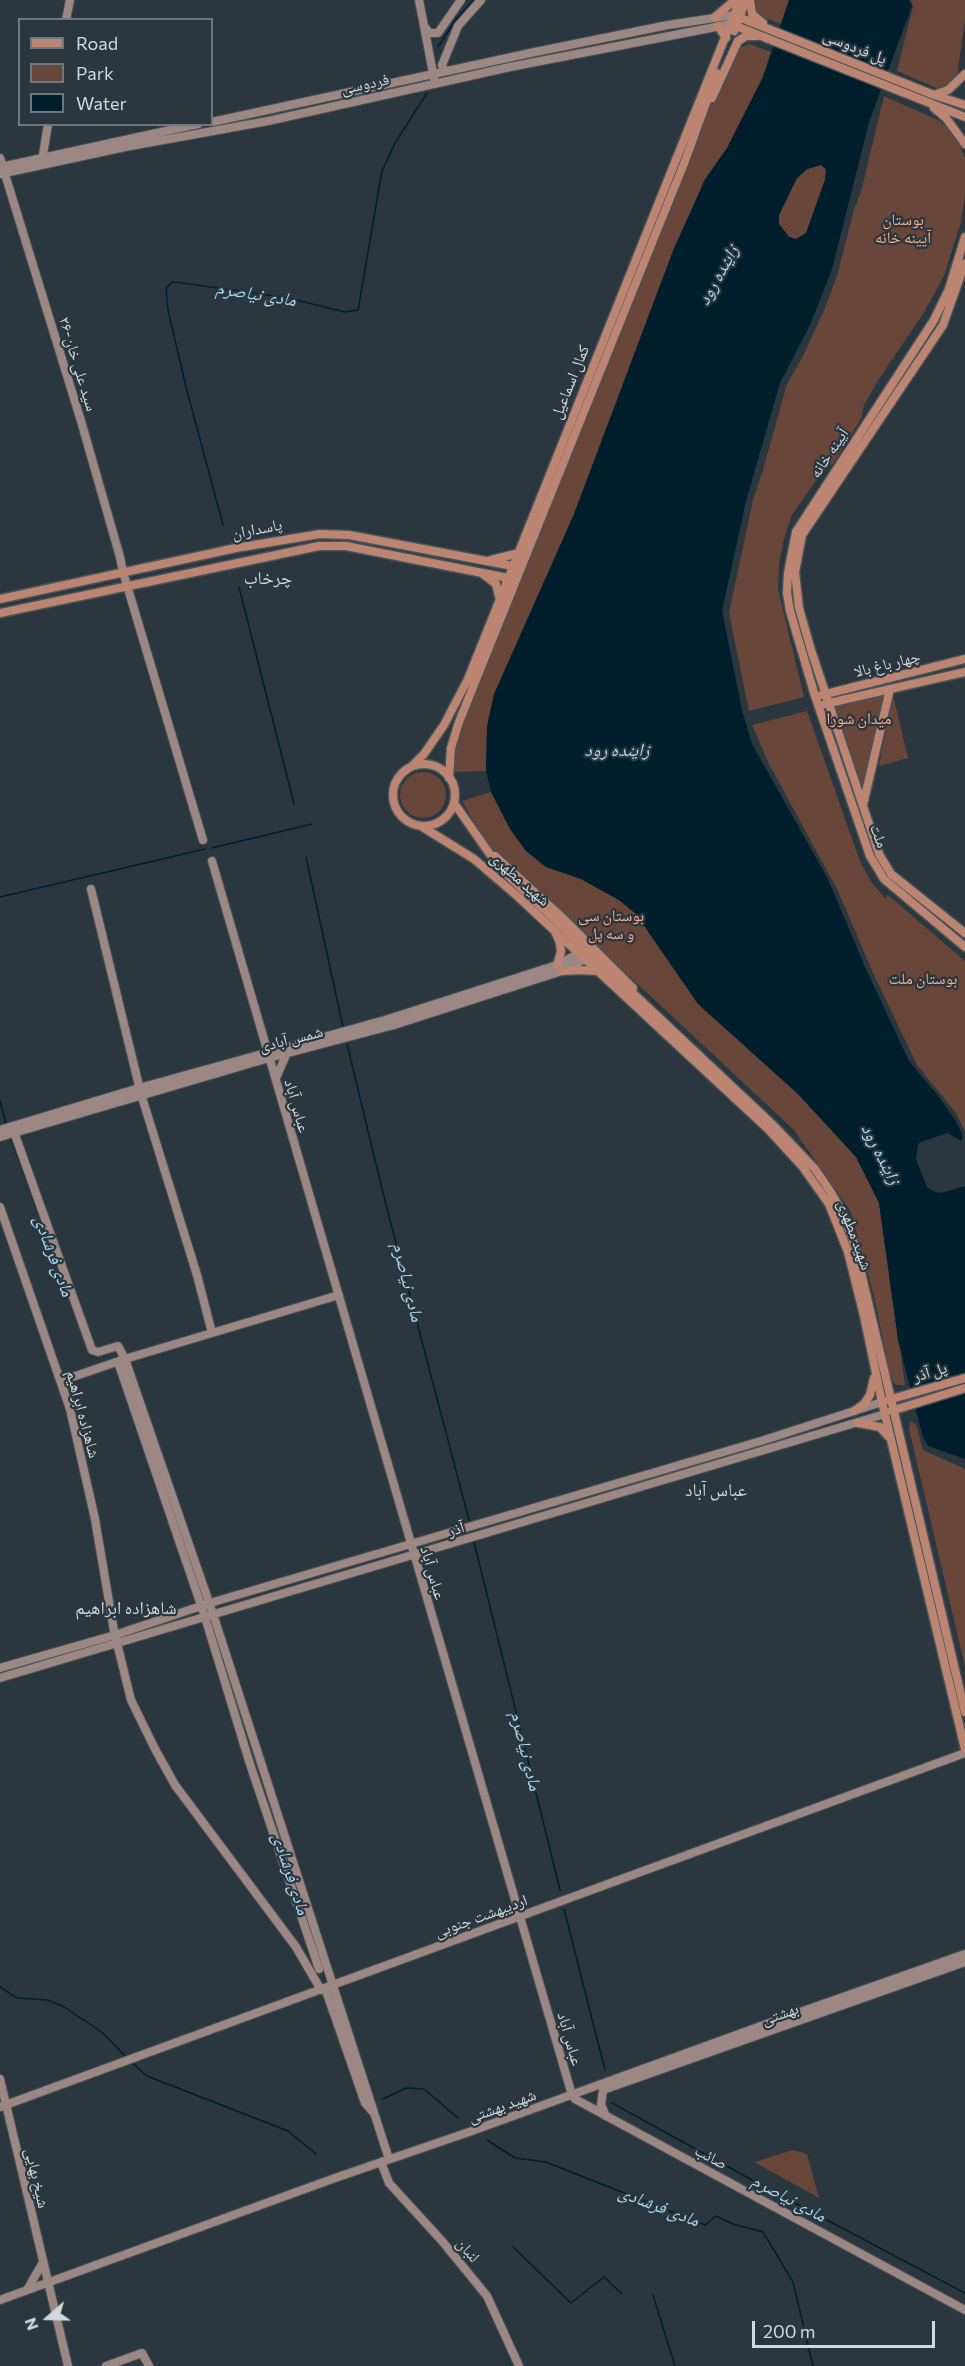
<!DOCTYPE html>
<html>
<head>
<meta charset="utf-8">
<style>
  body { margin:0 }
  #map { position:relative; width:965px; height:2366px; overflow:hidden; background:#2b373e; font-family:Commissioner,sans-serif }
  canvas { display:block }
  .legend { position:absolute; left:18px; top:18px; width:195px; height:108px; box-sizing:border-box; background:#2b373e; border:2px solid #6e787e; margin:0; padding:8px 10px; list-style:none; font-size:18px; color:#d2d9de }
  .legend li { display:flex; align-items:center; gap:12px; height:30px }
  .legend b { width:30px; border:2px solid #6e787e }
  .north { position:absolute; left:18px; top:2288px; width:60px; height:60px; -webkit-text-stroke:4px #2b373e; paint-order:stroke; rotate:250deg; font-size:16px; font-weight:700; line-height:24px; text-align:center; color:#d2d9de }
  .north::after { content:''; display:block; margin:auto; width:21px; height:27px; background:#d2d9de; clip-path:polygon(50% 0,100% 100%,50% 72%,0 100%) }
  .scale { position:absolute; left:752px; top:2321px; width:183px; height:27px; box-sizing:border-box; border:3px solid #d2d9de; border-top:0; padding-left:8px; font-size:18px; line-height:21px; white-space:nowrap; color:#d2d9de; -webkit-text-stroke:4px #2b373e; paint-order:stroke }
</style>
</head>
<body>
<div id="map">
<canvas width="965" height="2366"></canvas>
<ul class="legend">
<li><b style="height:8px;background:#bc8571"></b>Road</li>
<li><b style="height:16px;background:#68463a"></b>Park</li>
<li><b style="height:16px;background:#011e2c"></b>Water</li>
</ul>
<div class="north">N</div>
<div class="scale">200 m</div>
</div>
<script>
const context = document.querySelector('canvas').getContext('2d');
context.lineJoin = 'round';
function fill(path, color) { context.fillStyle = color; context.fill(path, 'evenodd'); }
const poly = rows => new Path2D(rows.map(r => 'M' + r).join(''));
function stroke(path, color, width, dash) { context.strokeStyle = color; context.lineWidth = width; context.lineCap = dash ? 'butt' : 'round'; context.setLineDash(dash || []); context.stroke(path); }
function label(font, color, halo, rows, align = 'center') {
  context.font = font + ' Commissioner,"Noto Naskh Arabic",sans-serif'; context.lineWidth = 4.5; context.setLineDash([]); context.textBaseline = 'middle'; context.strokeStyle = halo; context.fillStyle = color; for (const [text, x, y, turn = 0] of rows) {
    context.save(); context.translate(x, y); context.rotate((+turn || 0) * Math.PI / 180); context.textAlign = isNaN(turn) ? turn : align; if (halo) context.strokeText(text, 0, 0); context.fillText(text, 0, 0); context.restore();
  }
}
fill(poly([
  [755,0,789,0,781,24,767,19,755,10],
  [911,0,965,0,965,20,957,75,944,87,936,88,897,71,913,7],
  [749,44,771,52,763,77,727,148,704,180,646,325,574,514,487,726,486,771,453,772,458,734,708,103,737,49],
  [884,96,940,121,957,138,965,158,965,194,961,222,944,276,923,314,879,379,864,405,861,419,833,464,826,466,792,515,784,539,779,563,778,589,804,697,749,711,729,613,753,500,763,470,787,384,803,356,825,308,837,276,854,210,862,188],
  [821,165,826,170,825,180,806,233,796,239,789,237,779,224,779,215,797,178,807,169],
  [885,693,864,794,835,706],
  [893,695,908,758,879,766],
  [807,711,860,861,872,883,885,898,888,895,965,961,965,1132,956,1113,917,1065,873,973,838,891,769,764,752,725],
  '400 795a23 23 0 1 1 46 0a23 23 0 1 1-46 0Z',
  [491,792,510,829,526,851,546,867,581,879,619,900,636,914,698,1004,798,1094,856,1157,879,1203,905,1385,896,1385,891,1379,874,1296,851,1212,794,1130,496,852,483,838,462,801],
  [910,1422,916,1424,923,1450,965,1469,965,1667,909,1429],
  [793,2150,807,2154,819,2198,754,2162]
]), '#68463a');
fill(poly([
  [789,0,909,0,912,6,869,122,832,269,810,325,780,383,746,501,722,611,742,710,752,744,828,879,865,967,909,1061,939,1097,956,1121,963,1136,961,1141,948,1133,923,1141,918,1144,916,1159,927,1187,935,1192,941,1193,965,1186,965,1459,928,1446,923,1438,898,1340,879,1203,856,1157,798,1094,698,1004,636,914,619,900,581,879,546,867,526,851,510,829,491,792,486,771,487,726,494,694,574,514,674,248,705,180,727,148,763,77],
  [821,165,826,169,825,180,806,233,796,239,789,237,779,224,779,215,797,178,807,169]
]), '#011e2c');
stroke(poly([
  [438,47,457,18,474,0],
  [223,525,186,387,168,310,166,289,172,282,176,282,288,298,345,312,358,310,382,171,395,143,427,93],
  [239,587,294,804],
  [212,848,312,824],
  [306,857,343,1027],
  [0,897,205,849],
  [347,1044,384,1197,469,1520],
  [0,1101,6,1124],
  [11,1138,72,1306],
  [474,1542,560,1890],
  [189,1559,202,1595],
  [211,1622,251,1753],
  [256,1771,292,1876],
  [564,1909,605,2070],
  [323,1969,325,1977],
  [0,1987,17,1998,48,2000,64,2007,103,2033,127,2058],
  [131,2062,147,2076,288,2131,316,2154],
  [383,2099,406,2088,424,2089,458,2118],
  [612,2103,772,2191,965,2293],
  [487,2140,515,2158,546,2162,705,2225,716,2216,733,2224,763,2232,793,2282,813,2366],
  [513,2247,571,2303,604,2277,622,2294],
  [653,2295,675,2366]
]), '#011e2c', 1.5);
const secondary = poly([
  [419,0,434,78],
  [66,20,70,0],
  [425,27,429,33,438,33,461,0],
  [444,71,442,65,458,26,481,0],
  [212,122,535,52,668,25,734,15],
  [0,158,81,421,120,557,123,572,203,840],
  [42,161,48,124],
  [0,167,198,124],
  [0,174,125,147,268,121,510,67,731,24],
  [212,861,572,2095,575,2099,965,2310],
  [91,889,141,1094,197,1275,212,1333],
  [276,1078,287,1053],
  [0,1130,139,1088,385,1020,557,965,583,951],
  [14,1132,92,1350,98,1352,118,1346,125,1359,213,1614,389,2159],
  [0,1137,269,1058,394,1025,562,971,589,957],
  [0,1207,70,1409,95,1519,114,1631,131,1700,155,1749,175,1785,296,1947,321,1990],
  [118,1362,205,1617,250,1764,319,1969],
  [61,1381,125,1359,339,1295],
  [0,1668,115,1635,210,1603,761,1441,882,1402],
  [0,1678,885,1414],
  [325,1988,365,2103,373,2112],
  [0,2079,68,2366],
  [0,2107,965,1753],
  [606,2116,601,2105,603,2090,965,1962],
  [381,2162,389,2183,442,2241,487,2296,519,2366],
  [27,2290,42,2264],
  [0,2300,335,2178,469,2132,772,2022,965,1954],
  [106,2366,142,2353,149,2366]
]);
const primary = poly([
  [750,0,752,14,763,23],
  [736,16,934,95,965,105],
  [715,17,735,0],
  [731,24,965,117],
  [718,26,726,38],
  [734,31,746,0],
  [934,95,948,90,965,74],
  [712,98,738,41,746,36,757,36],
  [934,108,946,118,965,144],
  [965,237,949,289,934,320,796,532,788,573,787,593,790,611,815,696,870,856,884,879,965,947],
  [965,263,943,325,802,535,795,572,799,608,811,650,879,854,891,874,965,933],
  [491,560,519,553],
  [483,574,496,584,500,600],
  [0,599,236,548,320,534,349,535,518,567],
  [0,613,319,546,346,546,513,579],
  [822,695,965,659],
  [825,704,965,672],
  '393 795a31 31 0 1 1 62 0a31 31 0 1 1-62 0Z',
  [412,766,424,754,444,725,468,679,740,0],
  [449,778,451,748,459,722,685,161,717,73],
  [454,803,499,867,774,1126,815,1169,830,1191,844,1215,855,1247,965,1712],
  [863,805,890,689],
  [421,826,474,859,515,894,768,1129,802,1166,829,1204,848,1252,864,1316,882,1402,965,1749],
  [495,856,565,920,633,988],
  [556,934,560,943,561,952,557,965],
  [562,971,580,970,598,971],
  [888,1400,965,1378],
  [854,1411,864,1404,870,1395,874,1378],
  [891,1411,965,1388],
  [858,1423,880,1427,888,1436]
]);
stroke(secondary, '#485259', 10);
stroke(primary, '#485259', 11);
stroke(secondary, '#9c8782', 8);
stroke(primary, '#bc8571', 8);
label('16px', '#d2d9de', '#2b373e', [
  ["پل فردوسی",855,47,22],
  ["فردوسی",365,84,-12],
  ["۲۶-سید علی خان",78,364,73],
  ["کمال اسماعیل",570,382,-68],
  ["آیینه خانه",829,453,-56],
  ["پاسداران",257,529,-11],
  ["چهار باغ بالا",887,664,-14],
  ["ملت",879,836,70],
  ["شهید مطهری",520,879,41],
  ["شمس آبادی",291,1039,-14],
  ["عباس آباد",297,1106,74],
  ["شهید مطهری",855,1235,70],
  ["پل آذر",930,1372,-16],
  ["شاهزاده ابراهیم",83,1414,75],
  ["آذر",456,1529,-17],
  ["عباس آباد",433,1573,74],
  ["اردیبهشت جنوبی",481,1916,-20],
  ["بهشتی",780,2014,-19],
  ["عباس آباد",570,2039,74],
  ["شهید بهشتی",502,2106,-20],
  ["صائب",711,2157,28],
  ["شیخ بهایی",37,2178,77],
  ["لنبان",468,2250,49]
]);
label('16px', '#fead8f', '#2b373e', [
  ["بوستان",903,220],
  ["آیینه خانه",903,238],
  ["میدان شورا",859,719],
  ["بوستان سی",611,916],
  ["و سه پل",611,934],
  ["بوستان ملت",923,979]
]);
label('italic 18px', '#a9d8f4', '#2b373e', [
  ["زاینده رود",718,275,-61],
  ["مادی نیاصرم",256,294,9],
  ["زاینده رود",617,750],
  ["زاینده رود",881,1154,63],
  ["مادی فرشادی",54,1256,70],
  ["مادی نیاصرم",408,1282,76],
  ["مادی نیاصرم",526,1751,76],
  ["مادی فرشادی",291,1874,72],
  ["مادی نیاصرم",789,2198,28],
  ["مادی فرشادی",659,2206,21]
]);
label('18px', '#d2d9de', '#2b373e', [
  ["چرخاب",268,578],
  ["عباس آباد",716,1490],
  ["شاهزاده ابراهیم",126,1608]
]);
</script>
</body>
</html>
